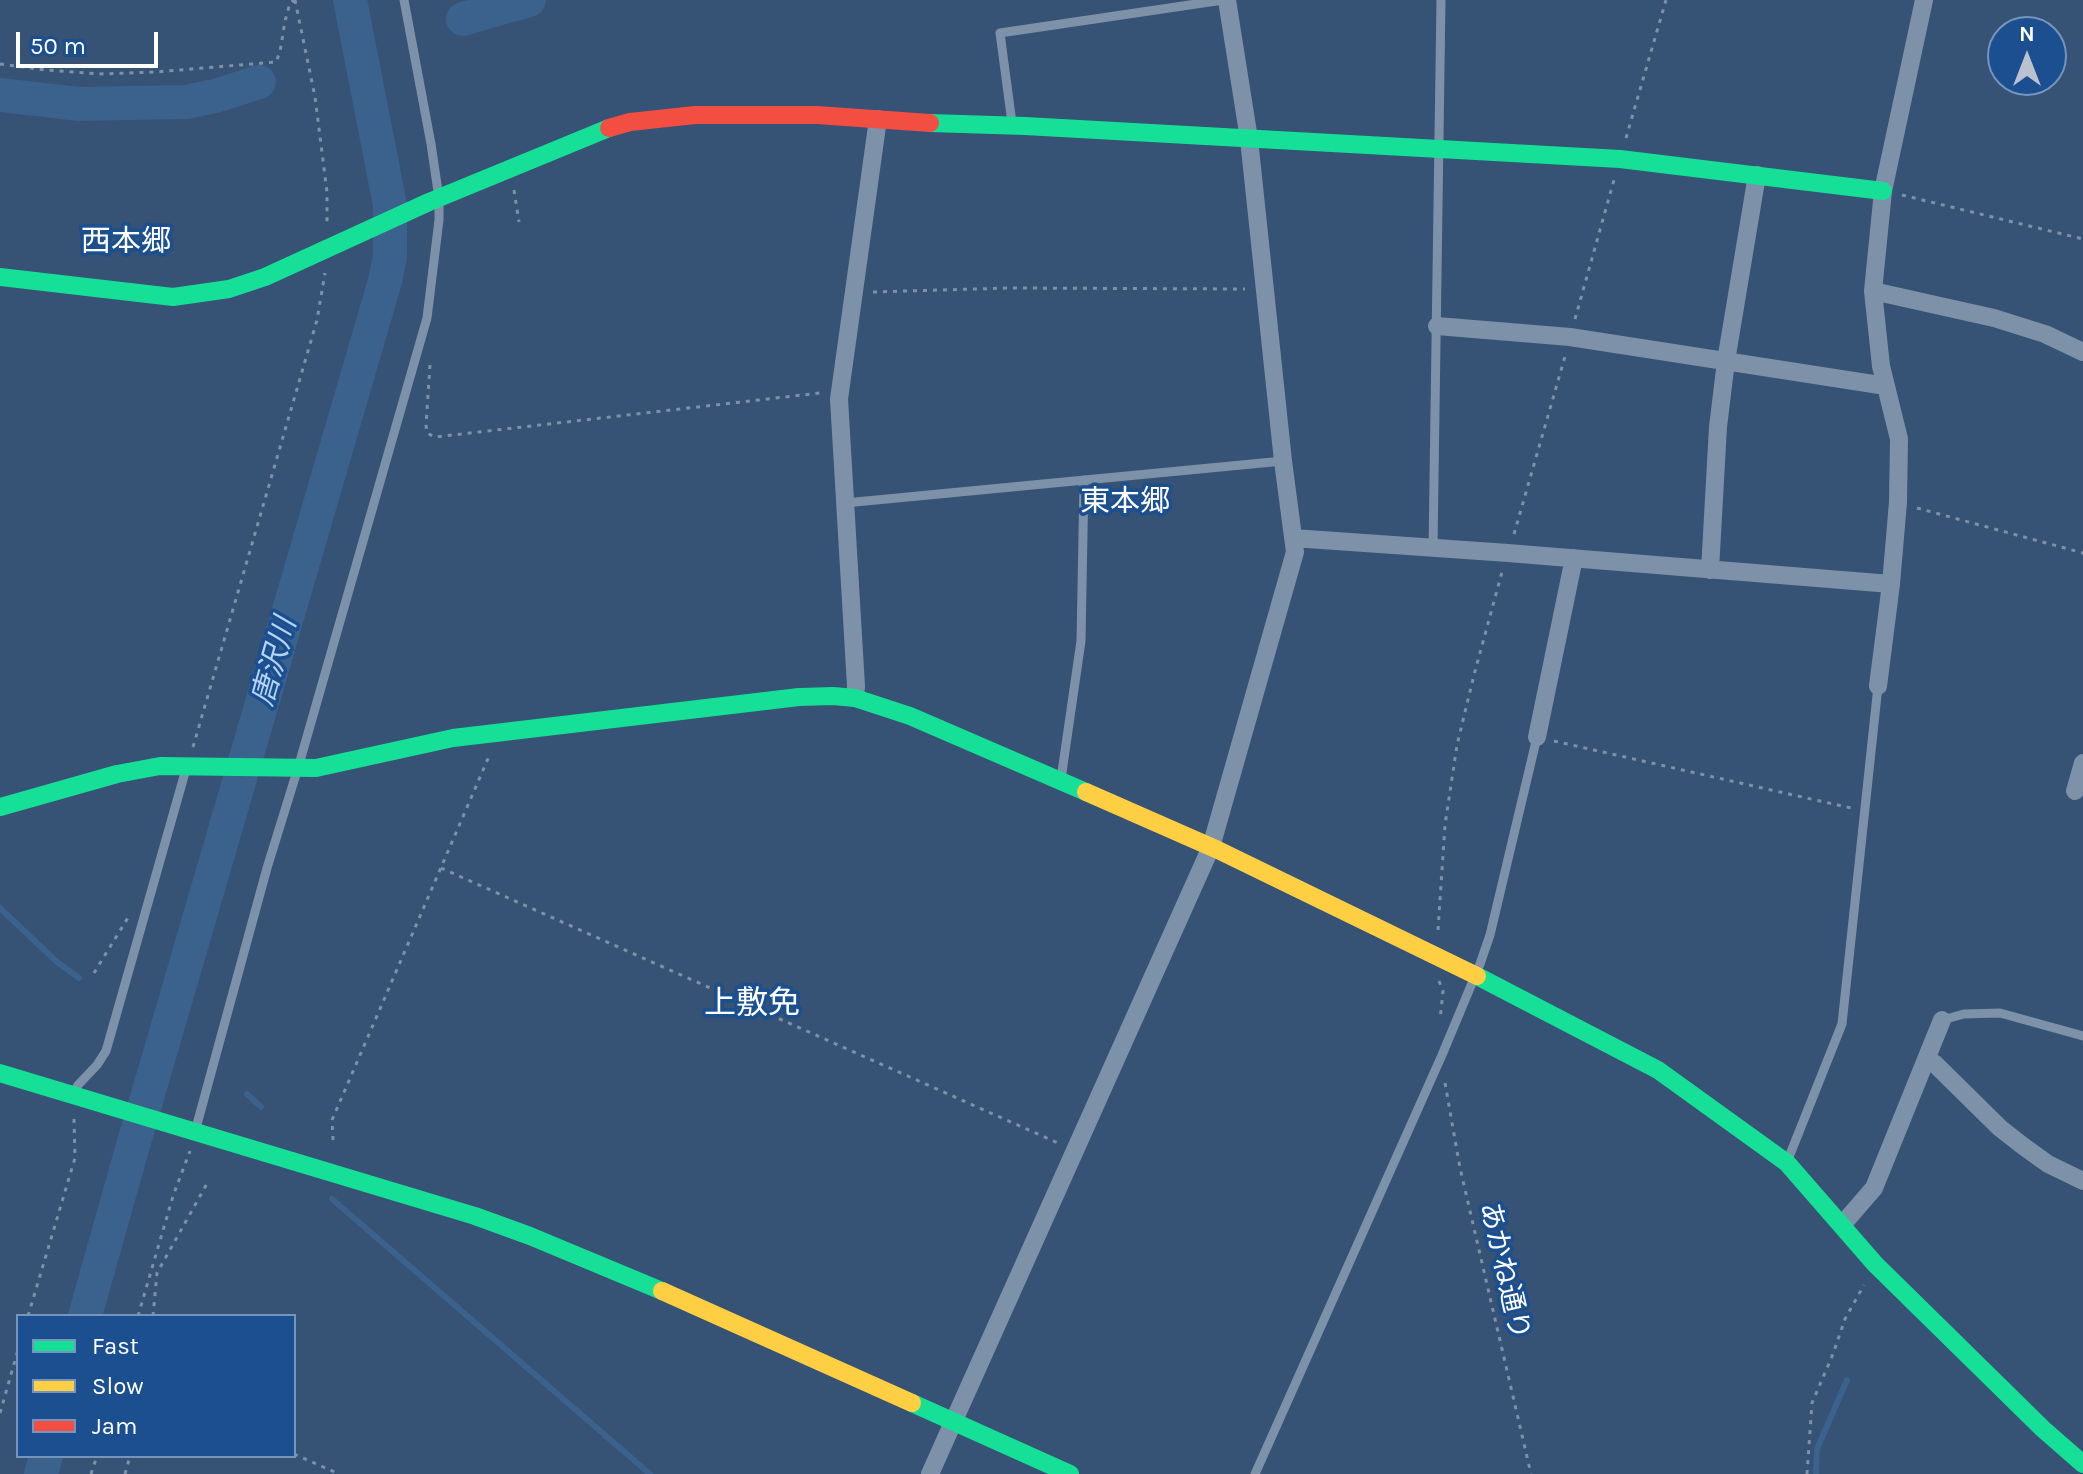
<!DOCTYPE html>
<html>
<head>
<meta charset="utf-8">
<style>
  body { margin:0 }
  #map { position:relative; width:2083px; height:1474px; overflow:hidden; background:#365274; font-family:Karla,sans-serif }
  canvas { display:block }
  .legend { position:absolute; left:16px; top:1314px; width:280px; height:144px; box-sizing:border-box; background:#1b4f8f; border:2px solid #7695bc; margin:0; padding:10px 14px; list-style:none; font-size:24px; color:#fff }
  .legend li { display:flex; align-items:center; gap:16px; height:40px }
  .legend b { width:40px; border:2px solid #7695bc }
  .north { position:absolute; left:1987px; top:16px; width:80px; height:80px; box-sizing:border-box; background:#1b4f8f; border:2px solid #7695bc; border-radius:50%; rotate:0deg; font-size:22px; font-weight:700; line-height:32px; text-align:center; color:#fff }
  .north::after { content:''; display:block; margin:auto; width:28px; height:36px; background:#b9c2ce; clip-path:polygon(50% 0,100% 100%,50% 72%,0 100%) }
  .scale { position:absolute; left:16px; top:32px; width:142px; height:36px; box-sizing:border-box; border:4px solid #fff; border-top:0; padding-left:10px; font-size:24px; line-height:28px; white-space:nowrap; color:#fff; -webkit-text-stroke:6px #1b4f8f; paint-order:stroke }
</style>
</head>
<body>
<div id="map">
<canvas width="2083" height="1474"></canvas>
<ul class="legend">
<li><b style="height:10px;background:#16e098"></b>Fast</li>
<li><b style="height:10px;background:#ffcf43"></b>Slow</li>
<li><b style="height:10px;background:#f24e42"></b>Jam</li>
</ul>
<div class="north">N</div>
<div class="scale">50 m</div>
</div>
<script>
const context = document.querySelector('canvas').getContext('2d');
context.lineJoin = 'round';
const poly = rows => new Path2D(rows.map(r => 'M' + r).join(''));
function stroke(path, color, width, dash) { context.strokeStyle = color; context.lineWidth = width; context.lineCap = dash ? 'butt' : 'round'; context.setLineDash(dash || []); context.stroke(path); }
function label(font, color, halo, rows, align = 'center') {
  context.font = font + ' Karla,"Noto Sans JP",sans-serif'; context.lineWidth = 7; context.setLineDash([]); context.textBaseline = 'middle'; context.strokeStyle = halo; context.fillStyle = color; for (const [text, x, y, turn = 0] of rows) {
    context.save(); context.translate(x, y); context.rotate((+turn || 0) * Math.PI / 180); context.textAlign = isNaN(turn) ? turn : align; if (halo) context.strokeText(text, 0, 0); context.fillText(text, 0, 0); context.restore();
  }
}
stroke(poly([
  [0,908,57,962,79,978],
  [247,1094,261,1107],
  [332,1199,650,1474],
  [1816,1474,1817,1449,1847,1380]
]), '#3b618d', 6);
stroke(poly([
  [463,19,529,0],
  [0,95,79,104,186,102,215,96,259,82],
  [85,1316,130,1156,385,281,390,257,390,205,350,0],
  [41,1474,46,1456]
]), '#3b618d', 34);
stroke(poly([
  [295,0,315,97,327,192,327,225],
  [0,64,46,70,99,74,155,72,276,62,280,52,285,21,290,3,294,0],
  [1626,138,1666,0],
  [514,190,519,222],
  [1902,195,2083,239],
  [873,292,1009,288,1245,289],
  [1575,319,1614,180],
  [430,365,426,425,427,433,435,437,820,393],
  [1917,508,2083,553],
  [1514,534,1566,353],
  [1554,741,1851,808],
  [193,747,317,320,325,273],
  [441,868,1058,1143],
  [1438,930,1445,825,1457,745,1474,675,1502,572],
  [94,973,129,916],
  [1439,981,1443,991,1440,1020],
  [1445,1083,1460,1168,1531,1474],
  [333,1140,332,1120,490,754],
  [28,1316,75,1158,74,1119],
  [138,1316,173,1196,190,1151],
  [153,1316,157,1273,209,1180],
  [0,1413,18,1350],
  [294,1454,339,1474],
  [91,1474,97,1456],
  [125,1474,130,1456],
  [1807,1474,1812,1403,1833,1354,1845,1319,1864,1285]
]), '#7d92a8', 3, [4, 6]);
stroke(poly([
  [1012,123,1000,33,1223,0],
  [845,503,1283,461],
  [1433,548,1441,0],
  [1061,779,1081,641,1084,480],
  [1942,1020,1964,1014,2000,1013,2083,1036],
  [74,1092,78,1085,97,1065,106,1051,186,769],
  [196,1128,267,868,298,768,427,318,439,220,439,198,431,144,404,0],
  [1787,1162,1842,1024,1878,686],
  [1255,1474,1442,1055,1480,964,1490,935,1537,737]
]), '#7d92a8', 9);
stroke(poly([
  [1873,291,1994,318,2045,334,2083,352],
  [1437,326,1570,337,1886,386],
  [1293,538,1508,553,1891,584],
  [1710,570,1718,427,1726,361,1757,175],
  [1878,686,1891,584,1898,502,1899,439,1881,366,1873,291,1883,191,1924,0],
  [855,698,856,686,839,399,878,119],
  [1537,737,1574,558],
  [2075,791,2083,763],
  [1927,1059,1935,1064,2000,1128,2023,1146,2048,1164,2083,1181],
  [1842,1225,1874,1188,1942,1020],
  [930,1474,1211,847,1295,552,1283,461,1249,139,1227,0]
]), '#7d92a8', 18);
stroke(poly([
  [930,123,1025,126,1620,159,1883,191],
  [0,277,173,297,229,289,265,277,429,202,609,128],
  [0,807,117,774,160,766,316,768,453,738,799,697,833,696,855,698,910,716,1086,792],
  [1477,976,1658,1070,1787,1163,1875,1264,2043,1429,2083,1464],
  [0,1073,475,1216,530,1236,662,1291],
  [912,1403,1070,1474]
]), '#16e098', 18);
stroke(poly([
  [1086,792,1218,850,1477,976],
  [662,1291,912,1403]
]), '#ffcf43', 18);
stroke(poly([
  [609,128,630,122,695,115,817,115,930,123]
]), '#f24e42', 18);
label('28px', '#fff', '#1b4f8f', [
  ["あかね通り",1504,1271,77]
]);
label('30px', '#fff', '#1b4f8f', [
  ["西本郷",126,242],
  ["東本郷",1125,502]
]);
label('italic 30px', '#b5d3f5', '#1b4f8f', [
  ["唐沢川",275,662,-74]
]);
label('32px', '#fff', '#1b4f8f', [
  ["上敷免",752,1004]
]);
</script>
</body>
</html>
